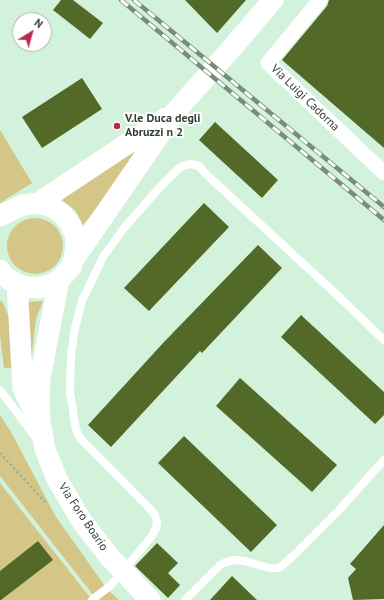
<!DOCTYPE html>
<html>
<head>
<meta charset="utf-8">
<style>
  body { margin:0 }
  #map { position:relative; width:384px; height:600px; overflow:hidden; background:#d2f2db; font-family:"PT Sans",sans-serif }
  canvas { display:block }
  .north { position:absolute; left:12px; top:12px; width:40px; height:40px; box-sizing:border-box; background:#fff; border:1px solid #adb3af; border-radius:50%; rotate:37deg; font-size:11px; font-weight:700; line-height:16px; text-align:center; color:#334037 }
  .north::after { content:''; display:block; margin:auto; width:14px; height:18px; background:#b9284c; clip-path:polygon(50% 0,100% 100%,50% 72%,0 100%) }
</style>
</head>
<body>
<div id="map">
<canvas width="384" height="600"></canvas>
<div class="north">N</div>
</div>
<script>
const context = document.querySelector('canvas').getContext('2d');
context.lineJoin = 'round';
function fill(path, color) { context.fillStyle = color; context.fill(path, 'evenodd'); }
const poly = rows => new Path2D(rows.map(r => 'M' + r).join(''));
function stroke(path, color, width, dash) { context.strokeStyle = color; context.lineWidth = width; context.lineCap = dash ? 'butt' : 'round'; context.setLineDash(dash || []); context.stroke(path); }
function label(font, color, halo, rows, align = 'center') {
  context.font = font + ' "PT Sans",sans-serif'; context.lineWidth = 4; context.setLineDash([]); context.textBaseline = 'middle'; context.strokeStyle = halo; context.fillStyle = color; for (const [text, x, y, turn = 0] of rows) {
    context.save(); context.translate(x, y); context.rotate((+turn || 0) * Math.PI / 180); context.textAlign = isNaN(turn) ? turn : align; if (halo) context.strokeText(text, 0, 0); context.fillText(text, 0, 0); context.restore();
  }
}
fill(poly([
  [0,130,32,183,0,203],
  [142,147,144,150,83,225,75,210,67,204,60,199],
  '7 246a28 28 0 1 1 56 0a28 28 0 1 1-56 0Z',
  [0,300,3,303,9,317,14,368,4,368,0,336],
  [43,301,36,319,34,335,32,353,32,377,25,302],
  [0,415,11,432,56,517,107,589,119,600,97,600,0,476],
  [0,483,92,600,0,600]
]), '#d4c687');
fill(poly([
  [61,0,73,0,103,23,90,39,53,10],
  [185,0,246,0,217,33],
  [329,0,384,0,384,148,282,60,327,6],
  [82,78,102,109,42,148,22,117],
  [215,122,278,180,262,198,199,140],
  [204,203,229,227,149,311,124,288],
  [258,245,282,268,202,353,200,351,111,447,88,425,164,342],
  [301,315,384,392,384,415,375,424,281,337],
  [240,378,337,465,312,492,216,406],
  [184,436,277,525,251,552,158,463],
  [384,525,384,599,353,600,348,578,356,569,350,564],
  [38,541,53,560,1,600,0,600,0,571],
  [157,543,178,563,168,573,180,585,168,598,135,566],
  [232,576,257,600,210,600]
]), '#526928');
stroke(poly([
  [0,453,47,504]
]), '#96ae9d', 2.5, [2, 3]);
stroke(poly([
  [0,390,37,439],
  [92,600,111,585,123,571,152,536,156,528,157,522,155,515,150,509,80,438,76,430,70,392,71,356,75,328,82,301,103,257,124,228,160,187,178,169,185,165,191,164,199,166,207,175,336,294,384,340],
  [185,600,219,566,226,562,234,560,245,561,269,568,279,568,285,563,294,555,341,508,384,460]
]), '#fff', 8);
stroke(poly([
  [320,0,268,63,384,173]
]), '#fff', 15);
stroke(poly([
  [38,203,166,118],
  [0,216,10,211,23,205,38,203,50,206,61,213,69,222,75,234,76,247,74,259,71,267,65,274,59,280,49,285,38,288,27,287,17,284,8,279,2,274,0,270],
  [74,259,175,112,231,49,273,0],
  [59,280,40,378,39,400,40,421,45,449,57,479,81,520,108,555,150,600],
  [17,284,23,388,31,405,37,417]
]), '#fff', 21);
const rail = poly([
  [121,0,384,220],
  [134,0,384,207]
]);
stroke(rail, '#788d7e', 4.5);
stroke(rail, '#fff', 3, [9]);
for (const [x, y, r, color] of [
  [117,126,4,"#b9284c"]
]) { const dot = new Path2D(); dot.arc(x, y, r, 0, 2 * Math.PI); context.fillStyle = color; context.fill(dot); stroke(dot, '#fff', 1.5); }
label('12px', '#334037', '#fff', [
  ["Via Luigi Cadorna",305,98,44],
  ["Via Foro Boario",83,517,56]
]);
label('bold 12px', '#334037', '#fff', [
  ["V.le Duca degli",125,119],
  ["Abruzzi n 2",125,133]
], 'left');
</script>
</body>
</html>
